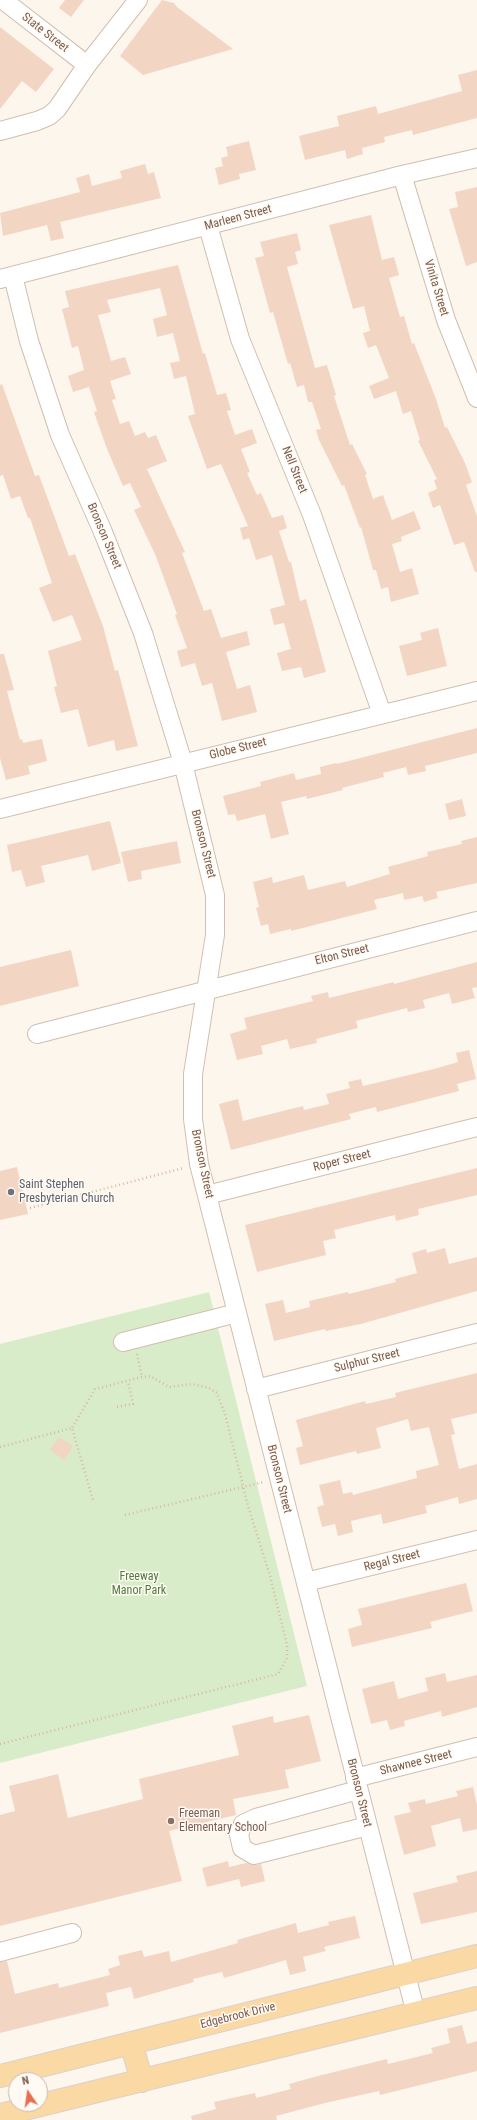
<!DOCTYPE html>
<html>
<head>
<meta charset="utf-8">
<style>
  body { margin:0 }
  #map { position:relative; width:477px; height:2120px; overflow:hidden; background:#fdf6ec; font-family:"Roboto Condensed",sans-serif }
  canvas { display:block }
  .north { position:absolute; left:8px; top:2072px; width:40px; height:40px; box-sizing:border-box; background:#fffaf3; border:1px solid #cabbb1; border-radius:50%; rotate:347deg; font-size:11px; font-weight:700; line-height:16px; text-align:center; color:#7a5c4d }
  .north::after { content:''; display:block; margin:auto; width:14px; height:18px; background:#e76f51; clip-path:polygon(50% 0,100% 100%,50% 72%,0 100%) }
</style>
</head>
<body>
<div id="map">
<canvas width="477" height="2120"></canvas>
<div class="north">N</div>
</div>
<script>
const context = document.querySelector('canvas').getContext('2d');
context.lineJoin = 'round';
function fill(path, color) { context.fillStyle = color; context.fill(path, 'evenodd'); }
const poly = rows => new Path2D(rows.map(r => 'M' + r).join(''));
function stroke(path, color, width, dash) { context.strokeStyle = color; context.lineWidth = width; context.lineCap = dash ? 'butt' : 'round'; context.setLineDash(dash || []); context.stroke(path); }
function label(font, color, halo, rows, align = 'center') {
  context.font = font + ' "Roboto Condensed",sans-serif'; context.lineWidth = 3; context.setLineDash([]); context.textBaseline = 'middle'; context.strokeStyle = halo; context.fillStyle = color; for (const [text, x, y, turn = 0] of rows) {
    context.save(); context.translate(x, y); context.rotate((+turn || 0) * Math.PI / 180); context.textAlign = isNaN(turn) ? turn : align; if (halo) context.strokeText(text, 0, 0); context.fillText(text, 0, 0); context.restore();
  }
}
fill(poly([
  [209,1292,307,1686,0,1763,0,1344]
]), '#d8ecc9');
fill(poly([
  [65,0,84,0,71,17,59,8],
  [162,0,174,3,177,7,233,49,143,75,120,56],
  [0,27,54,69,36,92,22,81,0,109],
  [477,70,477,118,413,135,412,130,384,137,385,142,362,148,363,154,347,159,345,150,305,160,299,136,339,126,337,116,376,106,378,114,462,91,458,75],
  [249,141,256,170,239,174,240,179,219,185,215,168,223,166,221,158,228,156,226,147],
  [145,164,148,174,154,172,161,198,60,222,64,238,51,241,47,225,3,236,0,213,80,192,76,178,89,174,92,186,122,178,120,171],
  [477,187,477,262,466,266,449,209,458,207,455,192],
  [371,215,382,260,394,257,399,275,389,278,400,317,404,316,412,344,414,343,436,399,445,428,447,427,465,463,472,482,466,485,477,516,477,572,475,572,464,542,454,545,440,505,433,508,428,493,437,489,434,480,437,479,418,441,420,440,411,411,403,414,396,391,374,399,369,386,389,378,376,345,368,348,363,333,370,331,364,306,353,309,329,225],
  [297,233,301,250,295,252,298,264,287,267,315,368,327,365,336,395,334,396,350,445,352,444,367,474,365,475,373,499,383,495,392,520,414,511,421,529,401,537,402,541,392,544,400,572,412,568,419,594,391,602,388,587,381,589,376,570,373,570,361,527,360,528,344,485,342,486,319,440,316,430,321,429,312,402,308,402,304,385,297,387,290,363,288,364,273,312,270,313,255,258,264,256,260,242],
  [178,265,203,354,205,353,217,395,226,393,231,410,227,411,235,435,252,429,257,443,241,449,250,472,247,473,257,495,261,493,272,518,283,515,287,528,279,531,289,562,291,562,300,601,306,599,326,672,304,678,301,667,282,671,277,653,291,649,284,623,274,625,270,609,285,605,272,555,256,560,249,538,243,540,240,528,248,526,221,464,207,469,188,416,195,414,186,376,174,379,170,363,180,361,173,333,157,337,153,319,167,315,160,288,107,300,111,312,98,315,111,361,125,357,131,374,110,381,116,399,112,400,120,424,129,421,135,436,145,432,148,438,156,435,167,461,147,469,185,552,182,553,204,611,211,609,221,638,247,631,250,645,226,652,237,689,250,685,257,712,222,721,212,683,202,686,195,663,181,667,177,651,187,648,175,615,177,614,155,554,134,510,141,507,130,483,123,486,107,449,94,412,97,411,89,387,73,392,68,376,84,370,78,346,72,348,62,309,69,307,65,291],
  [2,384,35,476,39,475,69,556,75,554,103,626,115,671,118,670,138,746,116,751,114,740,88,747,78,709,61,713,54,687,57,686,48,651,82,640,72,615,53,622,39,588,52,583,30,518,28,518,20,496,11,499,3,475,0,476,0,385],
  [438,628,447,666,407,676,399,646,422,640,420,633],
  [0,654,4,654,14,690,7,691,20,740,22,739,23,743,42,739,47,761,28,766,30,774,6,780,0,758],
  [477,728,477,753,425,766,426,771,408,775,406,767,383,773,384,777,342,788,343,790,307,799,306,796,281,802,289,834,271,839,265,814,237,821,235,814,228,815,223,796,261,786,260,782,294,773,296,780,321,774,320,767,336,763,337,764],
  [462,799,466,816,449,820,445,804],
  [110,821,121,863,92,871,88,855,41,866,45,882,26,887,21,870,12,872,7,845],
  [477,837,477,883,436,892,438,898,424,902,422,896,404,900,403,893,374,900,377,909,291,931,291,929,270,934,268,924,261,926,256,908,259,907,253,882,272,877,273,883,304,875,308,890,345,881,347,887,390,874,388,867,428,856,427,852,462,844,461,841],
  [177,841,181,863,141,871,142,879,128,882,121,852],
  [71,950,79,986,0,1006,0,967],
  [477,962,477,987,472,988,475,998,452,1004,449,993,423,1000,425,1008,408,1012,407,1008,356,1021,358,1028,316,1039,317,1043,290,1049,287,1039,261,1046,263,1054,237,1060,230,1034,247,1029,244,1018,313,1001,311,996,328,992,329,998,394,982,394,984],
  [469,1050,476,1079,457,1084,459,1091,377,1112,376,1107,349,1114,351,1119,231,1150,219,1104,238,1099,243,1121,303,1106,304,1110,329,1104,326,1094,350,1088,348,1082,361,1079,363,1086,434,1069,458,1062,456,1053],
  [17,1167,28,1214,0,1220,0,1171],
  [477,1168,477,1195,418,1209,419,1215,396,1221,395,1215,334,1230,336,1238,323,1241,326,1255,257,1272,245,1225],
  [445,1248,449,1264,477,1257,477,1291,361,1324,326,1331,325,1329,274,1341,265,1304,283,1300,286,1313,310,1307,309,1301,348,1292,349,1294,396,1282,395,1279,417,1273,412,1253,426,1249,427,1253],
  [477,1373,477,1413,451,1419,455,1434,451,1435,459,1469,477,1464,477,1499,459,1504,458,1497,425,1506,427,1513,383,1524,381,1514,351,1521,353,1532,338,1536,335,1524,322,1527,317,1507,324,1505,319,1485,340,1480,343,1494,352,1492,353,1495,417,1478,416,1471,439,1465,429,1427,411,1431,408,1419,376,1428,381,1448,357,1454,356,1451,300,1465,296,1448,303,1446,296,1420,365,1401,366,1404,396,1397,395,1393],
  [59,1437,73,1446,64,1460,50,1450],
  [466,1583,473,1611,430,1622,432,1628,352,1647,348,1629,362,1625,358,1609],
  [445,1673,447,1682,477,1675,477,1707,442,1717,441,1711,404,1721,405,1726,390,1730,387,1720,371,1724,362,1689,394,1681,398,1699,428,1691,425,1678],
  [309,1715,321,1761,285,1770,289,1788,233,1799,236,1815,169,1831,182,1881,0,1926,0,1815,15,1811,9,1786,58,1774,68,1818,143,1799,139,1779,239,1755,232,1726,273,1716,274,1723],
  [473,1787,477,1805,477,1829,463,1832,460,1818,431,1826,436,1846,404,1855,394,1816,411,1812,408,1803,425,1799,426,1804,458,1796,456,1791],
  [228,1861,229,1867,246,1863,256,1865,261,1864,265,1881,241,1887,239,1879,207,1887,202,1868],
  [477,1871,477,1912,421,1924,413,1893,458,1882,456,1876],
  [355,1916,360,1938,324,1947,326,1951,303,1957,306,1971,290,1975,286,1960,224,1978,222,1972,193,1979,194,1982,134,1999,131,1987,106,1993,109,2006,0,2033,0,1962,7,1961,15,1994,58,1983,59,1988,110,1975,108,1969,120,1965,118,1956,142,1950,144,1957,169,1951,171,1962,238,1943,237,1940,296,1923,298,1933,329,1925,328,1922],
  [462,2025,467,2044,477,2041,477,2071,380,2095,379,2091,325,2103,276,2116,277,2120,192,2120,191,2116,216,2109,214,2102,255,2093,256,2098,291,2089,289,2084,318,2076,387,2059,388,2064,433,2053,431,2048,450,2043,447,2029]
]), '#f3d5c3');
const minor = poly([
  [3,0,87,65],
  [0,131,37,121,49,116,57,109,87,65,138,0],
  [402,175,446,320,477,398],
  [208,226,240,339,312,515,382,714],
  [13,276,29,341,60,435,103,532,143,633,183,763,215,895,215,935,193,1074,193,1119,199,1164,416,2014],
  [0,279,402,175,477,158],
  [0,809,477,691],
  [37,1034,477,921],
  [207,1195,477,1127],
  [123,1342,237,1313],
  [256,1389,477,1333],
  [306,1582,477,1540],
  [355,1778,477,1747],
  [358,1790,256,1818,243,1824,239,1835,242,1848,254,1855,368,1826],
  [0,1952,72,1933]
]);
const major = poly([
  [131,2043,142,2081],
  [0,2076,477,1956],
  [0,2115,477,1998]
]);
stroke(minor, '#d1beb0', 20);
stroke(major, '#dad1cd', 24);
stroke(poly([
  [30,1208,184,1168],
  [137,1354,142,1377],
  [117,1407,133,1404,128,1381],
  [0,1447,72,1428,93,1500],
  [125,1515,264,1482],
  [0,1744,278,1674,287,1658,287,1645,270,1576,248,1506,225,1414,217,1393,209,1388,192,1384,169,1387,150,1376,142,1377,95,1389,72,1428]
]), '#d9b8a5', 2.5, [1, 3]);
stroke(minor, '#fff', 18);
stroke(major, '#fbd9a5', 22);
for (const [x, y, r, color] of [
  [11,1192,4,"#6b7280"],
  [171,1821,4,"#8d6e63"]
]) { const dot = new Path2D(); dot.arc(x, y, r, 0, 2 * Math.PI); context.fillStyle = color; context.fill(dot); stroke(dot, '#fffaf3', 1.5); }
label('12px', '#7a5c4d', '#fffaf3', [
  ["State Street",45,33,38],
  ["Marleen Street",238,218,-15],
  ["Vinita Street",436,288,73],
  ["Nell Street",294,470,68],
  ["Bronson Street",104,536,67],
  ["Globe Street",238,749,-14],
  ["Bronson Street",203,844,76],
  ["Elton Street",342,955,-14],
  ["Roper Street",342,1161,-14],
  ["Bronson Street",202,1164,78],
  ["Sulphur Street",367,1361,-14],
  ["Bronson Street",279,1479,76],
  ["Regal Street",392,1561,-14],
  ["Shawnee Street",416,1763,-14],
  ["Bronson Street",359,1793,76],
  ["Edgebrook Drive",238,2016,-14]
]);
label('12px', '#5b616d', '#fffaf3', [
  ["Saint Stephen",19,1185],
  ["Presbyterian Church",19,1199]
], 'left');
label('12px', '#537a41', '#fffaf3', [
  ["Freeway",139,1577],
  ["Manor Park",139,1591]
]);
label('12px', '#785e54', '#fffaf3', [
  ["Freeman",179,1814],
  ["Elementary School",179,1828]
], 'left');
</script>
</body>
</html>
